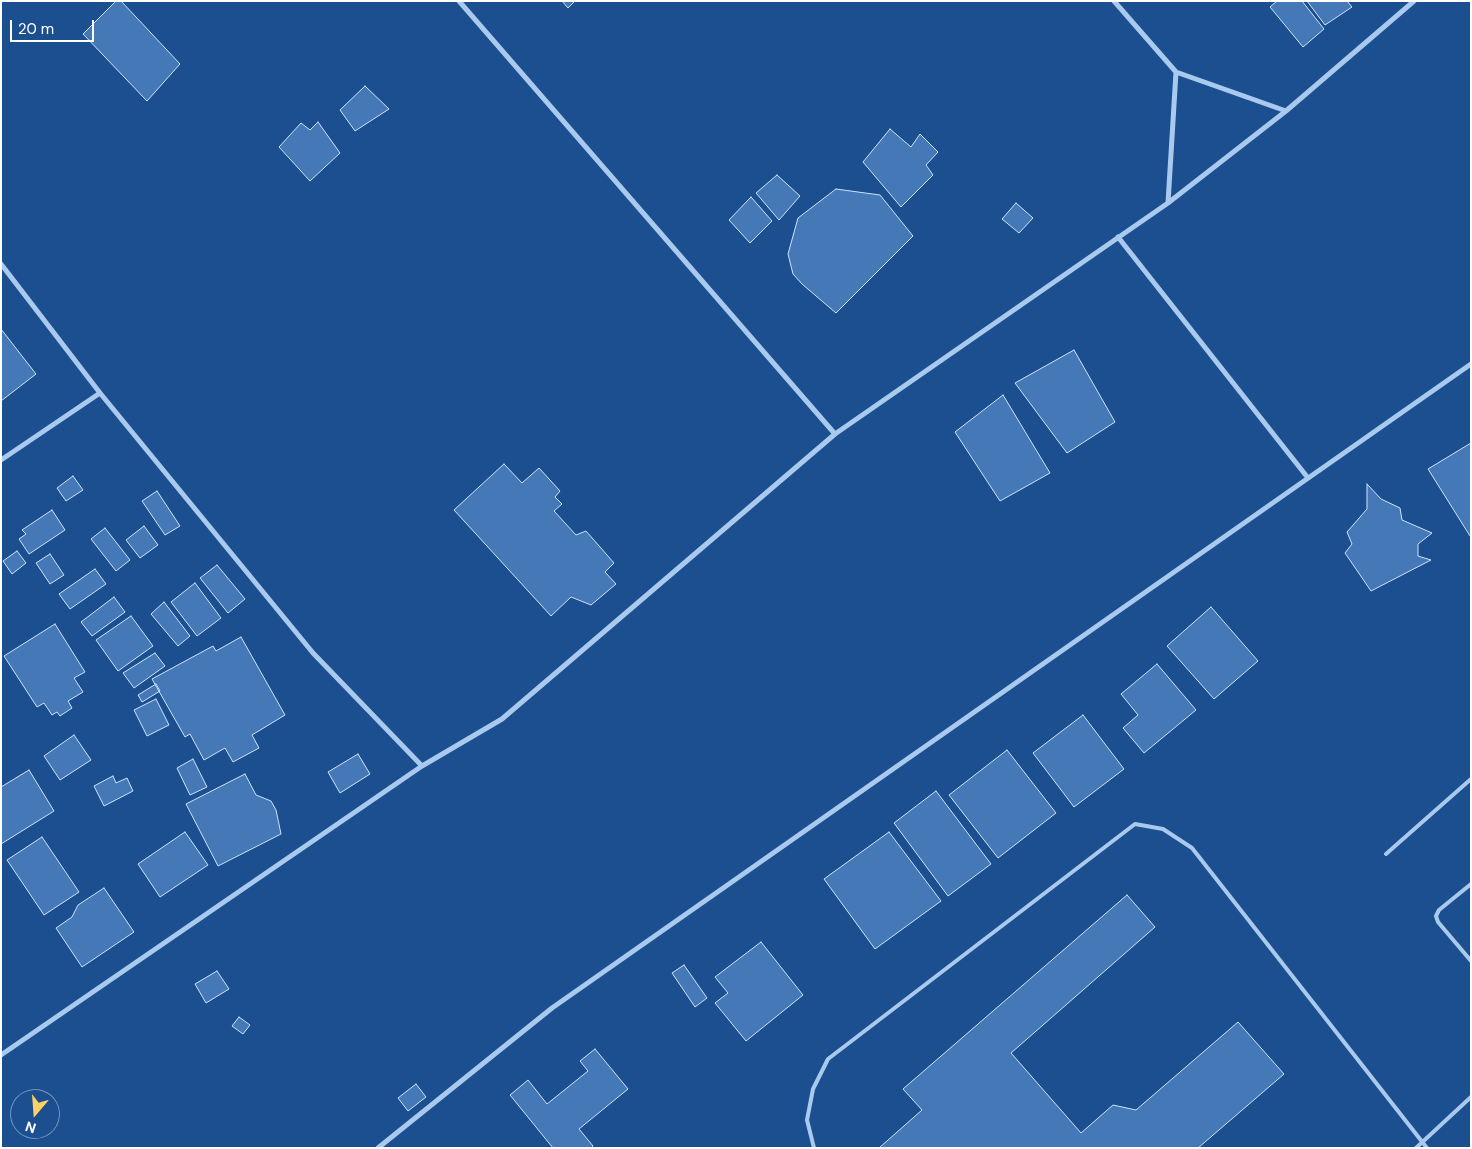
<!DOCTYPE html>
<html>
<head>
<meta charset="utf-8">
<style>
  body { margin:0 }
  #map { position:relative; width:1472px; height:1149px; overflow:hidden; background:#1b4f8f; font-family:"DM Sans",sans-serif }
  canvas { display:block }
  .frame { position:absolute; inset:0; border:2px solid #fff; pointer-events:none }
  .north { position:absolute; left:10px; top:1089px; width:50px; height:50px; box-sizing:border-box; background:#1b4f8f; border:1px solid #7695bc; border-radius:50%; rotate:198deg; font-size:14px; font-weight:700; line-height:20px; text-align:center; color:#fff }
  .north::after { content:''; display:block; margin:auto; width:18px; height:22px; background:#ffd166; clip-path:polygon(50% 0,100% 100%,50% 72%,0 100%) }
  .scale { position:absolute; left:10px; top:20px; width:84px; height:22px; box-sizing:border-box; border:2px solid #fff; border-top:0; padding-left:6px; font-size:15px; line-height:18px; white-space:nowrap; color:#fff; -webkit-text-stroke:4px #1b4f8f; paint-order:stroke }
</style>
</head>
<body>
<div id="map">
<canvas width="1472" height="1149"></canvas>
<div class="frame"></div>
<div class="north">N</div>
<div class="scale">20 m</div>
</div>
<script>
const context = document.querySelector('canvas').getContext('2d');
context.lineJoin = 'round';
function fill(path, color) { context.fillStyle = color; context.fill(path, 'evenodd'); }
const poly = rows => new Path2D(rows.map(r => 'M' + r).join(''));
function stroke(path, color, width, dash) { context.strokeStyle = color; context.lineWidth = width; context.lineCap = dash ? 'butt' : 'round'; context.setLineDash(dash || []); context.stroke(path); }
const building = poly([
  [116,1,121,1,180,64,147,101,83,34,116,1],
  [562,1,575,1,568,8,562,1],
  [1277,1,1302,1,1324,29,1303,47,1270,7,1277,1],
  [1307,1,1347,1,1352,7,1325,25,1307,1],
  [365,86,389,109,355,131,340,110,365,86],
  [318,122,340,153,310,181,279,147,301,123,310,130,318,122],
  [890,129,911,147,920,134,938,152,926,165,933,175,901,207,863,162,890,129],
  [777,175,800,196,779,220,756,193,777,175],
  [836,189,880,195,913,236,836,313,802,284,793,274,788,254,798,218,836,189],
  [751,197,772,221,750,243,729,220,751,197],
  [1016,203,1033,218,1019,233,1002,219,1016,203],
  [1,329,36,374,1,401,1,329],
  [1074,350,1115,422,1067,453,1015,383,1074,350],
  [1003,395,1050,473,1000,501,955,432,1003,395],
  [1471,443,1471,535,1470,536,1428,469,1471,443],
  [504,464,522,483,539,468,560,491,555,497,562,504,554,511,576,535,586,531,614,563,605,572,616,584,591,605,571,597,551,616,454,510,504,464],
  [73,476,83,490,66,501,57,488,73,476],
  [1367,484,1381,499,1400,508,1402,520,1432,533,1418,544,1418,556,1431,560,1371,591,1345,553,1352,544,1347,532,1367,509,1367,484],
  [157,491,180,526,165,535,142,501,157,491],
  [52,510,65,530,29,554,19,539,26,534,22,530,52,510],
  [144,526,158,545,140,558,126,540,144,526],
  [105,528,130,560,116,571,91,539,105,528],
  [17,551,26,563,12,574,3,561,17,551],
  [50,554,64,575,50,584,36,563,50,554],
  [217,565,245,599,228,613,200,578,217,565],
  [95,569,106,584,70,609,59,594,95,569],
  [195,583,221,618,197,636,171,602,195,583],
  [114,597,125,612,92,636,81,622,114,597],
  [164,602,190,636,178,646,151,614,164,602],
  [1211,607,1258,661,1214,699,1167,646,1211,607],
  [131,616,153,646,118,671,96,640,131,616],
  [55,624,85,672,74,678,83,692,68,701,72,708,60,716,57,712,52,715,44,703,37,707,4,656,55,624],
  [241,637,285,715,252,735,259,748,233,762,225,748,204,760,190,734,185,737,152,679,213,646,216,651,241,637],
  [155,653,165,666,134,688,123,673,155,653],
  [1157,664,1196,710,1144,753,1123,728,1138,715,1121,694,1157,664],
  [156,684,160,691,142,702,138,695,156,684],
  [156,699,169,725,147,736,134,710,156,699],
  [1083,715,1124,769,1074,807,1033,753,1083,715],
  [74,735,91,760,60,780,44,756,74,735],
  [1007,750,1056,813,998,858,949,795,1007,750],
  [358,754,370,774,340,793,328,772,358,754],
  [193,759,207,787,190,795,177,768,193,759],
  [29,770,54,811,1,844,1,787,29,770],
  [245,774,256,795,271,801,276,810,281,834,218,866,186,804,245,774],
  [113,776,116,783,127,778,133,791,104,806,94,786,113,776],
  [936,791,991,864,948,896,894,823,936,791],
  [185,832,208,865,160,897,138,864,185,832],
  [889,832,941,901,875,949,824,879,889,832],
  [42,837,79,892,44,915,7,860,42,837],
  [104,888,134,932,82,967,56,928,72,917,78,905,104,888],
  [1127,895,1155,927,1011,1053,1081,1133,1113,1105,1136,1110,1238,1022,1284,1074,1198,1148,879,1148,922,1110,903,1089,1127,895],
  [761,942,803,995,746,1041,715,1003,728,993,715,977,761,942],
  [684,965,707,998,695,1007,672,973,684,965],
  [217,971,229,989,206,1003,195,984,217,971],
  [239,1017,250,1025,243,1034,232,1026,239,1017],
  [595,1049,628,1089,579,1129,593,1146,591,1148,553,1148,510,1095,528,1080,547,1104,588,1071,580,1061,595,1049],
  [416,1084,426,1097,408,1111,398,1098,416,1084]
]);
fill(building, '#4478b7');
stroke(building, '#cfe3fa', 1);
stroke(poly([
  [1386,854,1471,779],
  [1471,884,1439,910,1436,916,1438,922,1471,961],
  [814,1148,807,1120,813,1089,828,1059,1135,824,1163,829,1192,848,1427,1148],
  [1416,1148,1471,1097]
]), '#a9c9ee', 4);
stroke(poly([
  [459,1,835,434],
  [1114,1,1176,72,1286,111],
  [1168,203,1176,72],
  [1118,237,1308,478],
  [1,264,100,393,313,653,422,766],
  [1,460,100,393],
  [1,1055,422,766,502,719,835,434,1168,203,1286,111,1414,1],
  [378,1148,552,1008,1471,364]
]), '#a9c9ee', 5);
</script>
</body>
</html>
